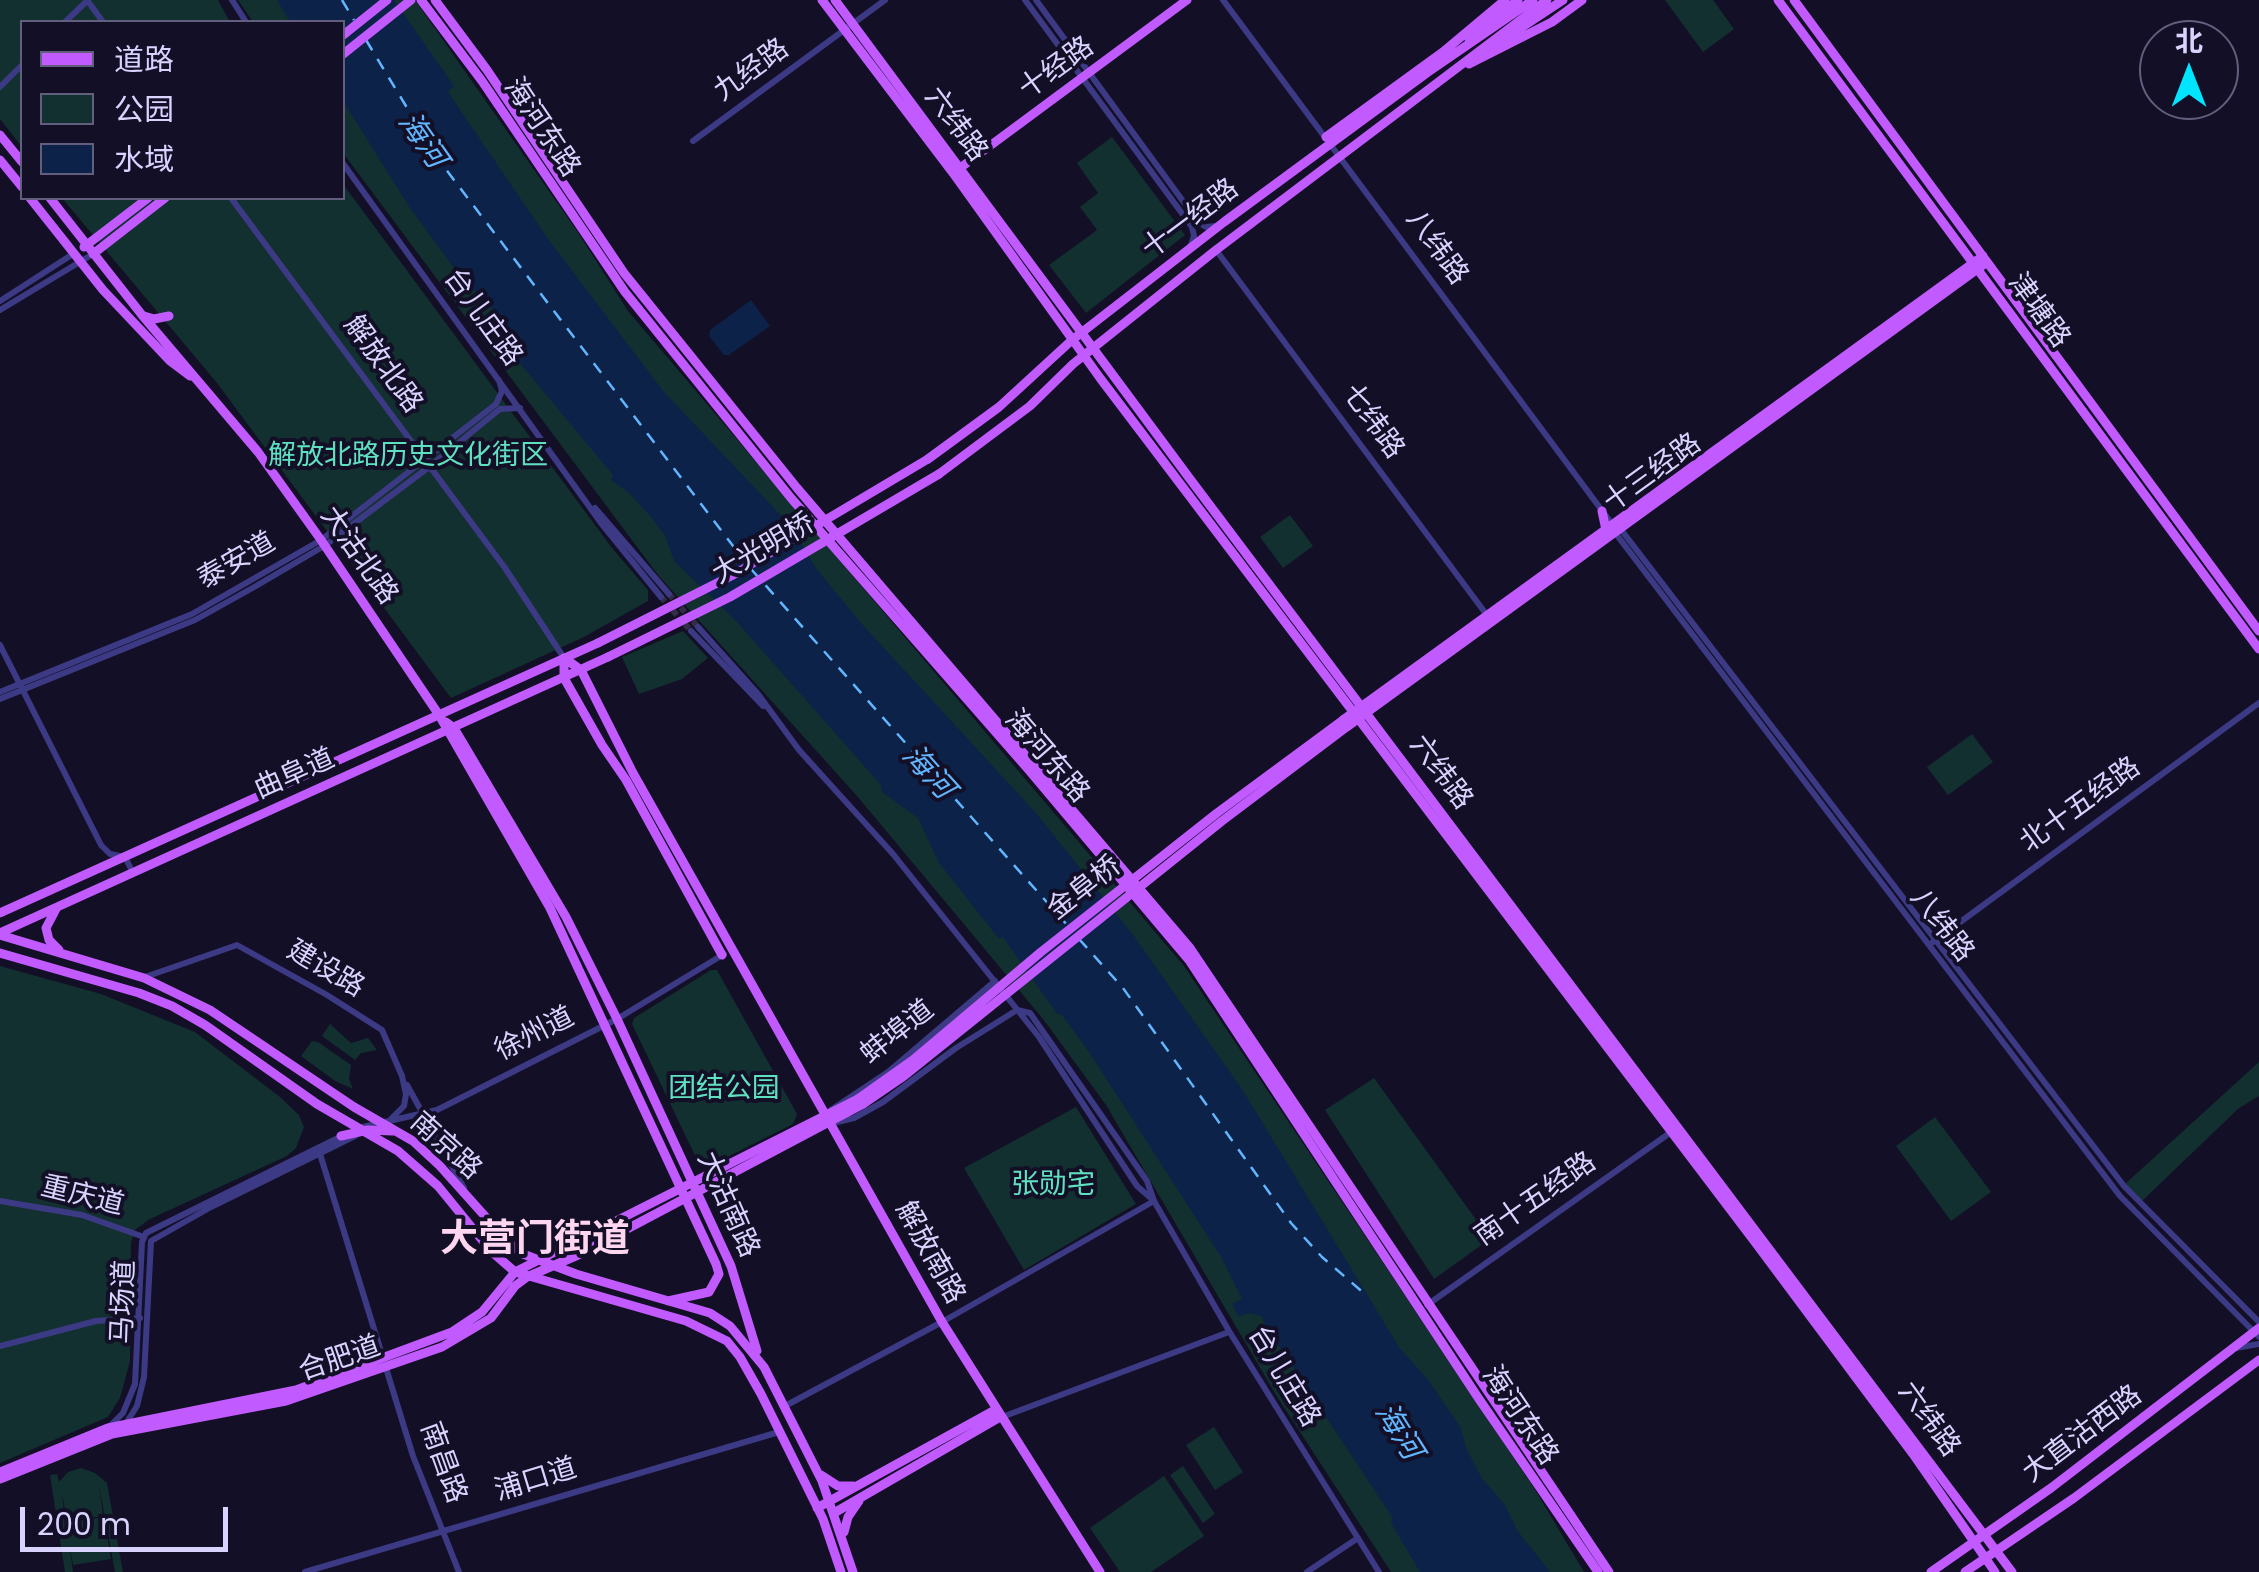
<!DOCTYPE html>
<html>
<head>
<meta charset="utf-8">
<style>
  body { margin:0 }
  #map { position:relative; width:2259px; height:1572px; overflow:hidden; background:#130f26; font-family:Poppins,"Noto Sans SC",sans-serif }
  canvas { display:block }
  .legend { position:absolute; left:20px; top:20px; width:325px; height:180px; box-sizing:border-box; background:#130f26; border:2px solid #625e7d; margin:0; padding:12px 18px; list-style:none; font-size:30px; color:#d9d4ff }
  .legend li { display:flex; align-items:center; gap:20px; height:50px }
  .legend b { width:50px; border:2px solid #625e7d }
  .north { position:absolute; left:2139px; top:20px; width:100px; height:100px; box-sizing:border-box; background:#130f26; border:2px solid #625e7d; border-radius:50%; rotate:0deg; font-size:28px; font-weight:700; line-height:40px; text-align:center; color:#d9d4ff }
  .north::after { content:''; display:block; margin:auto; width:35px; height:45px; background:#00e5ff; clip-path:polygon(50% 0,100% 100%,50% 72%,0 100%) }
  .scale { position:absolute; left:20px; top:1507px; width:208px; height:45px; box-sizing:border-box; border:5px solid #d9d4ff; border-top:0; padding-left:12px; font-size:30px; line-height:35px; white-space:nowrap; color:#d9d4ff; -webkit-text-stroke:8px #130f26; paint-order:stroke }
</style>
</head>
<body>
<div id="map">
<canvas width="2259" height="1572"></canvas>
<ul class="legend">
<li><b style="height:12px;background:#c25bff"></b>道路</li>
<li><b style="height:28px;background:#12302f"></b>公园</li>
<li><b style="height:28px;background:#0c2248"></b>水域</li>
</ul>
<div class="north">北</div>
<div class="scale">200 m</div>
</div>
<script>
const context = document.querySelector('canvas').getContext('2d');
context.lineJoin = 'round';
function fill(path, color) { context.fillStyle = color; context.fill(path, 'evenodd'); }
const poly = rows => new Path2D(rows.map(r => 'M' + r).join(''));
function stroke(path, color, width, dash) { context.strokeStyle = color; context.lineWidth = width; context.lineCap = dash ? 'butt' : 'round'; context.setLineDash(dash || []); context.stroke(path); }
function label(font, color, halo, rows, align = 'center') {
  context.font = font + ' Poppins,"Noto Sans SC",sans-serif'; context.lineWidth = 8; context.setLineDash([]); context.textBaseline = 'middle'; context.strokeStyle = halo; context.fillStyle = color; for (const [text, x, y, turn = 0] of rows) {
    context.save(); context.translate(x, y); context.rotate((+turn || 0) * Math.PI / 180); context.textAlign = isNaN(turn) ? turn : align; if (halo) context.strokeText(text, 0, 0); context.fillText(text, 0, 0); context.restore();
  }
}
fill(poly([
  [0,0,218,0,230,22,22,22,22,147,0,119],
  [238,0,415,0,577,231,628,311,1184,966,1534,1488,1584,1572,1391,1572,1276,1395,1106,1105,1043,1019,857,796,658,575,343,153,342,22,253,22],
  [1665,0,1713,0,1734,29,1703,52],
  [1112,137,1185,235,1086,313,1049,265,1097,230,1080,207,1098,193,1077,163],
  [343,184,612,548,648,590,648,601,584,637,451,698,217,383,62,198,342,198],
  [1290,515,1313,546,1283,568,1260,537],
  [683,631,708,658,682,679,639,694,622,657],
  [1972,734,1993,762,1948,795,1927,767],
  [0,966,101,994,195,1032,280,1097,299,1115,304,1127,296,1148,287,1156,148,1220,135,1230,131,1243,130,1361,120,1398,108,1417,0,1463],
  [711,970,717,970,797,1114,793,1124,705,1168,700,1166,632,1024,634,1018],
  [330,1024,351,1043,368,1038,377,1050,361,1053,355,1060,322,1036],
  [312,1041,318,1042,351,1065,349,1079,353,1089,335,1081,301,1056],
  [2259,1062,2259,1096,2239,1108,2142,1201,2125,1184],
  [1374,1078,1490,1239,1434,1279,1325,1110],
  [1076,1107,1136,1204,1024,1270,964,1168],
  [1935,1117,1991,1192,1951,1221,1896,1146],
  [1214,1427,1243,1472,1215,1490,1186,1445],
  [1183,1466,1215,1514,1203,1523,1170,1475],
  [81,1468,95,1473,107,1483,123,1572,115,1572,99,1486,103,1516,67,1521,62,1493,65,1523,104,1517,111,1559,73,1565,69,1541,73,1572,65,1572,50,1475,57,1474,59,1482,68,1472],
  [1164,1476,1204,1536,1151,1572,1120,1572,1090,1528]
]), '#12302f');
fill(poly([
  [277,0,394,0,454,86,448,92,546,236,664,392,792,527,816,568,861,623,1037,814,1134,936,1242,1089,1399,1347,1429,1381,1461,1428,1466,1448,1481,1477,1505,1505,1517,1530,1550,1572,1420,1572,1391,1523,1392,1517,1265,1325,1262,1317,1251,1313,1238,1316,1232,1304,1242,1299,1221,1257,1089,1052,1061,1014,1057,1014,1003,937,999,939,939,863,918,818,882,792,881,785,735,620,674,561,665,536,651,517,629,493,611,480,613,475,602,462,513,355,492,309,460,276,410,208,343,101,342,22,290,22],
  [751,300,770,326,729,355,724,355,709,336,710,330]
]), '#0c2248');
stroke(poly([
  [342,0,354,20],
  [366,40,438,159,746,563],
  [751,569,1068,926],
  [1079,939,1123,988,1291,1223,1322,1257,1366,1295]
]), '#62b6ff', 2.5, [12, 10]);
stroke(poly([
  [669,594,698,627],
  [661,597,691,631]
]), '#312d47', 6, [6, 3]);
stroke(poly([
  [87,0,103,22],
  [232,0,246,22],
  [1025,0,1192,227,1194,236,1190,248],
  [1036,0,1199,223,1206,227,1215,226],
  [1223,0,1612,524,1619,527,2124,1186,2259,1322],
  [65,22,88,0],
  [0,87,22,65],
  [693,141,885,0],
  [342,162,601,523,661,597],
  [231,198,505,568,564,658],
  [1216,250,1489,618],
  [0,301,73,254],
  [0,310,93,254],
  [595,508,669,594],
  [1613,530,2120,1196,2259,1337],
  [698,627,758,694,799,750,893,854,1039,1037,1137,1186,1153,1200],
  [691,631,763,706],
  [0,645,101,845,110,854,125,857,132,871],
  [0,692,192,614,321,540,496,404,502,391,499,380],
  [0,699,195,620,256,586,324,546,429,467,500,409,520,408],
  [1933,942,2259,703],
  [145,977,237,945,327,995,382,1030,402,1076,406,1094,404,1106,389,1121],
  [407,1085,464,1188],
  [831,1110,888,1072,995,981],
  [833,1123,854,1118,883,1102,956,1048,1017,1010,1030,1013,1147,1181,1154,1201,1229,1331,1379,1572],
  [363,1127,437,1110,617,1019,724,954],
  [320,1154,383,1358],
  [0,1201,82,1215,144,1237],
  [1427,1305,1674,1130],
  [0,1346,96,1321,140,1318],
  [2236,1348,2259,1344],
  [386,1368,413,1456,459,1572],
  [785,1406,942,1322,1154,1201],
  [1002,1417,1229,1332],
  [125,1425,137,1406,144,1377,151,1241,211,1207,355,1136],
  [109,1427,123,1413,135,1384,142,1242,146,1233,342,1136],
  [305,1572,779,1432],
  [1307,1572,1358,1538]
]), '#3d3a85', 6);
stroke(poly([
  [421,0,482,81,625,292,791,498,1028,769,1189,960,1479,1399,1598,1572],
  [435,0,487,70,624,273,797,488,1190,948,1609,1572],
  [822,0,953,173,1100,378,1755,1242,1913,1454,1995,1572],
  [835,0,1190,479,2012,1572],
  [1778,0,2259,649],
  [1794,0,2259,631],
  [342,36,387,0],
  [1469,39,1518,0],
  [1489,49,1563,0],
  [342,55,411,0],
  [1469,64,1552,22,1582,0],
  [0,135,22,162],
  [1326,137,1443,52,1505,0],
  [0,160,22,187],
  [956,171,1187,0],
  [30,198,103,290,170,361,190,376],
  [50,198,142,315,258,452,321,540,439,715,550,908,716,1264,719,1274,709,1292,668,1301],
  [84,247,148,198],
  [93,254,165,198],
  [144,316,154,319,169,316],
  [928,459,999,407,1072,340,1224,222,1428,72,1533,0],
  [939,474,1030,406,1073,364,1216,250,1547,0],
  [1602,511,1606,530],
  [564,658,581,670,633,773,942,1322,1100,1572],
  [564,658,564,678,602,745,626,780,722,955],
  [1343,720,1983,256],
  [446,722,454,728,566,917,617,1019,731,1266,757,1351],
  [1348,726,1987,262],
  [56,909,46,928,49,940,59,950],
  [0,913,598,643],
  [0,933,608,657],
  [0,935,144,978,210,1010,354,1107,413,1141,440,1166,509,1243,523,1254,576,1274,710,1313,730,1326,764,1367,822,1481,853,1572],
  [0,953,139,993,172,1006,205,1025,317,1104,398,1151,438,1186,491,1251,515,1272,686,1321,727,1341,740,1357,761,1394,823,1519,841,1572],
  [341,1136,368,1130,393,1131],
  [0,1472,108,1428,296,1390,452,1332,482,1312,515,1272,858,1099],
  [821,1475,838,1486,853,1486],
  [0,1479,112,1434,286,1401,442,1347,491,1318,515,1286,527,1277,578,1255,863,1104],
  [817,1508,995,1410],
  [834,1513,1000,1417],
  [844,1532,848,1517,859,1501],
  [1931,1572,2051,1488,2259,1328],
  [1965,1572,2074,1498,2259,1360]
]), '#c25bff', 9);
stroke(poly([
  [598,643,733,575,928,459],
  [608,657,730,597,939,474],
  [858,1099,913,1060,1041,952,1217,813,1343,720],
  [863,1104,904,1076,1222,821,1348,726]
]), '#c25bff', 9);
label('28px', '#d9d4ff', '#130f26', [
  ["十经路",1057,69,-36],
  ["九经路",752,71,-36],
  ["六纬路",955,125,53],
  ["海河东路",541,128,56],
  ["十一经路",1191,220,-37],
  ["八纬路",1436,248,54],
  ["津塘路",2038,311,54],
  ["台儿庄路",482,318,54],
  ["解放北路",382,365,54],
  ["七纬路",1372,422,54],
  ["十三经路",1653,474,-36],
  ["大光明桥",764,550,-30],
  ["大沽北路",358,556,55],
  ["泰安道",237,562,-30],
  ["海河东路",1046,757,49],
  ["六纬路",1440,773,53],
  ["曲阜道",295,775,-24],
  ["北十五经路",2081,806,-36],
  ["金阜桥",1085,889,-38],
  ["八纬路",1941,926,52],
  ["建设路",325,970,30],
  ["蚌埠道",898,1033,-38],
  ["徐州道",535,1035,-27],
  ["南京路",445,1147,42],
  ["重庆道",82,1197,14],
  ["南十五经路",1536,1200,-35],
  ["大沽南路",727,1205,66],
  ["解放南路",929,1253,61],
  ["马场道",125,1302,-88],
  ["合肥道",340,1360,-19],
  ["台儿庄路",1283,1377,59],
  ["海河东路",1519,1416,56],
  ["六纬路",1928,1420,54],
  ["大直沽西路",2083,1435,-37],
  ["南昌路",442,1463,70],
  ["浦口道",536,1481,-17]
]);
label('28px', '#5fe0c0', '#130f26', [
  ["解放北路历史文化街区",408,457],
  ["团结公园",724,1090],
  ["张勋宅",1053,1186]
]);
label('italic 30px', '#62b6ff', '#130f26', [
  ["海河",421,141,55],
  ["海河",927,773,48],
  ["海河",1397,1432,58]
]);
label('bold 38px', '#ffd6f0', '#130f26', [
  ["大营门街道",535,1241]
]);
</script>
</body>
</html>
